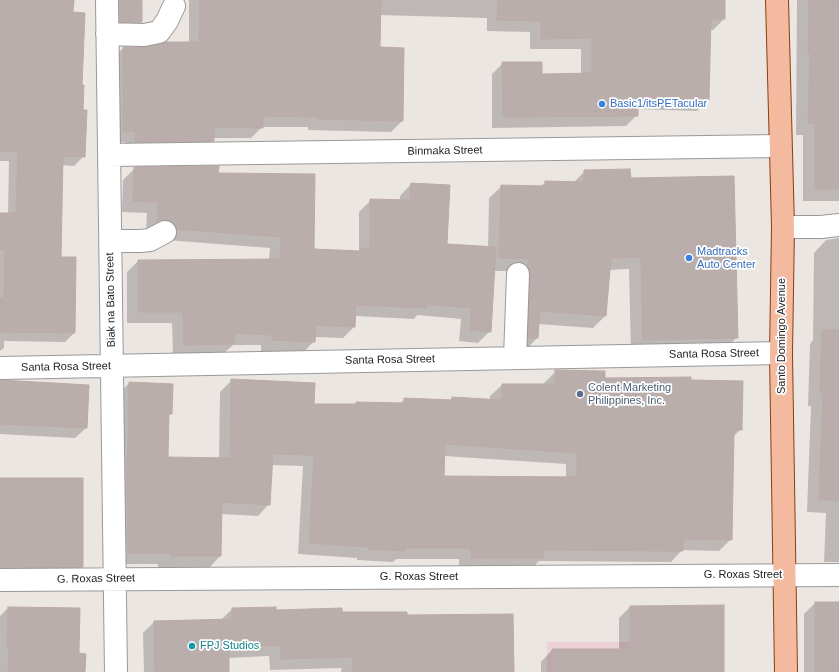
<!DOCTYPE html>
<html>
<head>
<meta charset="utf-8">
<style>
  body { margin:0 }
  canvas { display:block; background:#ece6e2 }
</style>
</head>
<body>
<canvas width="839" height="672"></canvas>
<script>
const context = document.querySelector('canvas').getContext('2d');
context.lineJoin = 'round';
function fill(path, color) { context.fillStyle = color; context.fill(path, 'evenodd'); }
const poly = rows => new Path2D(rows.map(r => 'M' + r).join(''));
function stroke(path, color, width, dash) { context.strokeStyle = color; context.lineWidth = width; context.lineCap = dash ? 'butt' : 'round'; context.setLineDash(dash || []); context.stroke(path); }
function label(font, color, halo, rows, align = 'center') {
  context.font = font + ' Helvetica,sans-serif'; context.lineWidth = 3.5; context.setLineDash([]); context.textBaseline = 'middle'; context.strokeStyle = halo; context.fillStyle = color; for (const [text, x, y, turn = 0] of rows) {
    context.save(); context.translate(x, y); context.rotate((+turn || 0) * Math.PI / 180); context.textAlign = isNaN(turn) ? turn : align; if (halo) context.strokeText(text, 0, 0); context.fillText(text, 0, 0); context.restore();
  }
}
fill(poly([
  [547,642,633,642,633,672,547,672]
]), '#ecd2d8');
fill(poly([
  [0,0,73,0,72,13,81,86,84,156,74,166,61,165,60,258,74,333,65,342,4,341,4,348,0,351,0,214,8,214,9,161,0,161],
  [109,0,141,0,141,22,129,33,109,33],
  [189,0,724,0,724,19,713,30,710,30,708,100,697,111,637,109,637,115,626,126,492,128,492,74,503,63,541,75,581,74,581,49,530,49,530,32,487,31,487,18,379,15,379,48,402,121,391,132,308,130,308,127,262,127,251,138,213,138,213,141,202,152,124,153,125,142,112,142,112,59,123,48,146,48,189,43],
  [797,0,839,0,839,201,803,201,803,135,796,135],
  [135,168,217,174,313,250,359,251,359,212,371,200,400,201,400,196,411,184,446,245,488,248,489,198,502,186,540,187,545,182,573,183,585,171,630,179,737,337,725,350,631,352,629,269,609,270,605,316,593,328,538,324,537,338,525,351,516,271,494,271,490,331,478,343,459,341,461,319,417,315,414,319,355,316,354,327,343,338,314,337,314,341,303,353,261,351,261,345,233,345,222,355,173,355,172,323,127,323,127,272,138,261,269,260,270,248,166,240,146,233,147,213,122,212,123,180],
  [839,238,839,562,824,562,826,513,807,512,811,406,808,406,810,344,813,340,814,253,826,240],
  [556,371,604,379,690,381,741,429,733,437,731,539,719,551,682,550,671,562,539,561,530,570,459,570,459,559,396,559,393,562,357,560,357,558,298,554,303,466,271,465,269,504,258,516,221,514,220,556,209,568,158,567,158,564,117,564,118,395,129,383,171,413,168,416,167,458,219,459,220,392,232,380,313,405,355,405,357,403,399,404,404,400,450,401,452,398,490,400,490,396,502,385,544,385,544,383],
  [444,456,566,464,566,478,443,477],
  [0,381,88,386,86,428,75,438,0,434],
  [0,479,82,567,69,580,0,581],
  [815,603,839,603,839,672,804,672,804,614],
  [630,607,723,672,541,672,541,662,552,650,619,650,619,618],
  [8,608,78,654,84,672,0,672,0,616],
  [232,609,406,616,513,672,341,672,342,668,270,670,269,656,228,658,228,672,144,672,143,633,154,622,221,620]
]), '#0003');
const building = poly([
  [0,0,74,0,73,12,85,13,82,85,84,85,83,110,87,110,85,157,63,156,61,257,76,257,75,333,0,332,0,298,4,298,5,250,0,250,0,213,16,213,18,152,0,151,0,0],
  [120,0,142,0,142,22,120,22,120,0],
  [200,0,381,0,380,47,404,48,403,121,318,119,318,117,263,116,263,128,214,127,214,141,135,142,136,131,123,131,123,47,146,47,161,44,165,42,199,42,200,0],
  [498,0,725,0,725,19,711,19,709,100,638,98,638,116,503,117,502,62,542,62,542,74,592,73,592,38,541,39,541,21,497,20,498,0],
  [809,0,839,0,839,189,815,189,815,123,808,123,810,52,808,52,809,0],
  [219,166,218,173,315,174,314,249,361,251,361,248,370,248,370,199,410,200,411,183,450,185,447,244,496,247,491,332,470,330,471,308,426,304,426,308,356,305,355,327,316,325,315,342,272,340,272,335,234,333,234,344,184,345,183,312,138,312,138,260,280,259,281,237,177,229,176,226,171,221,165,220,157,222,158,202,133,201,134,167,219,166],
  [630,169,631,178,734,176,738,338,643,340,641,257,611,258,606,316,540,311,538,338,528,338,530,274,528,267,528,259,499,258,501,185,545,186,545,181,584,182,584,170,630,169],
  [822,330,839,330,839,500,819,500,823,393,820,393,822,330],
  [555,370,605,371,605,378,691,377,691,380,743,381,742,430,734,430,732,540,683,539,683,551,543,550,543,558,471,558,471,548,406,548,405,551,368,549,368,547,309,543,314,455,273,454,270,505,222,502,221,556,170,556,170,553,128,553,127,479,129,412,128,412,129,382,173,384,172,414,169,414,168,457,230,458,231,379,315,383,314,404,356,404,356,402,404,403,404,398,452,400,452,397,502,400,502,384,555,384,555,370],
  [445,444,577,453,577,477,444,476,445,444],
  [0,380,89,385,87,428,0,424,0,380],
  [0,478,83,478,83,567,0,568,0,478],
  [815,602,839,602,839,672,815,672,815,602],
  [724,605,724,672,552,672,552,649,630,649,630,606,724,605],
  [8,607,80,608,79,653,86,654,85,672,8,672,9,647,7,647,8,607],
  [276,607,276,610,342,608,342,612,407,612,407,615,513,614,514,672,352,672,353,657,281,659,280,645,229,647,229,672,155,672,154,621,232,619,232,608,276,607]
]);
fill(building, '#b9aeac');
stroke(building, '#bdaaa6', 1);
const minor = poly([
  [107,0,116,672],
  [107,34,144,35,159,32,167,21,174,6],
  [109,155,780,146],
  [783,227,821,227,839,225],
  [111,241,140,241,150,240,165,232],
  [515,358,518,274],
  [0,368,781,353],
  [0,580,839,575]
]);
const major = poly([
  [777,0,783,227,781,353,786,672]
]);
stroke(minor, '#999', 24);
stroke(major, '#883f0c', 24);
stroke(minor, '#fff', 22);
stroke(major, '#f4baa0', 22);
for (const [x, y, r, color] of [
  [602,104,4,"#3f7fe0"],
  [689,258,4,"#3f7fe0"],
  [580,394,4,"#5c6f8a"],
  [192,646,4,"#0f9aa8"]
]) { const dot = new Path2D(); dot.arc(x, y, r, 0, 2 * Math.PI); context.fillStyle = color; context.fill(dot); stroke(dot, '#fff', 1.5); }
label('11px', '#366cbe', '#fff', [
  ["Basic1/itsPETacular",610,104],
  ["Madtracks",697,252],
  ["Auto Center",697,265]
], 'left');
label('11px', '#1c1c1c', '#fff', [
  ["Binmaka Street",445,151,-1],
  ["Biak na Bato Street",111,300,-91],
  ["Santo Domingo Avenue",782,336,-90],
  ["Santa Rosa Street",714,354,-1],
  ["Santa Rosa Street",390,360,-1],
  ["Santa Rosa Street",66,367,-1],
  ["G. Roxas Street",743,575],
  ["G. Roxas Street",419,577],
  ["G. Roxas Street",96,579,-1]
]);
label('11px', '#4e5e75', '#fff', [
  ["Colent Marketing",588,388],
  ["Philippines, Inc.",588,401]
], 'left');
label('11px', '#0d838f', '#fff', [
  ["FPJ Studios",200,646]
], 'left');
</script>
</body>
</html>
